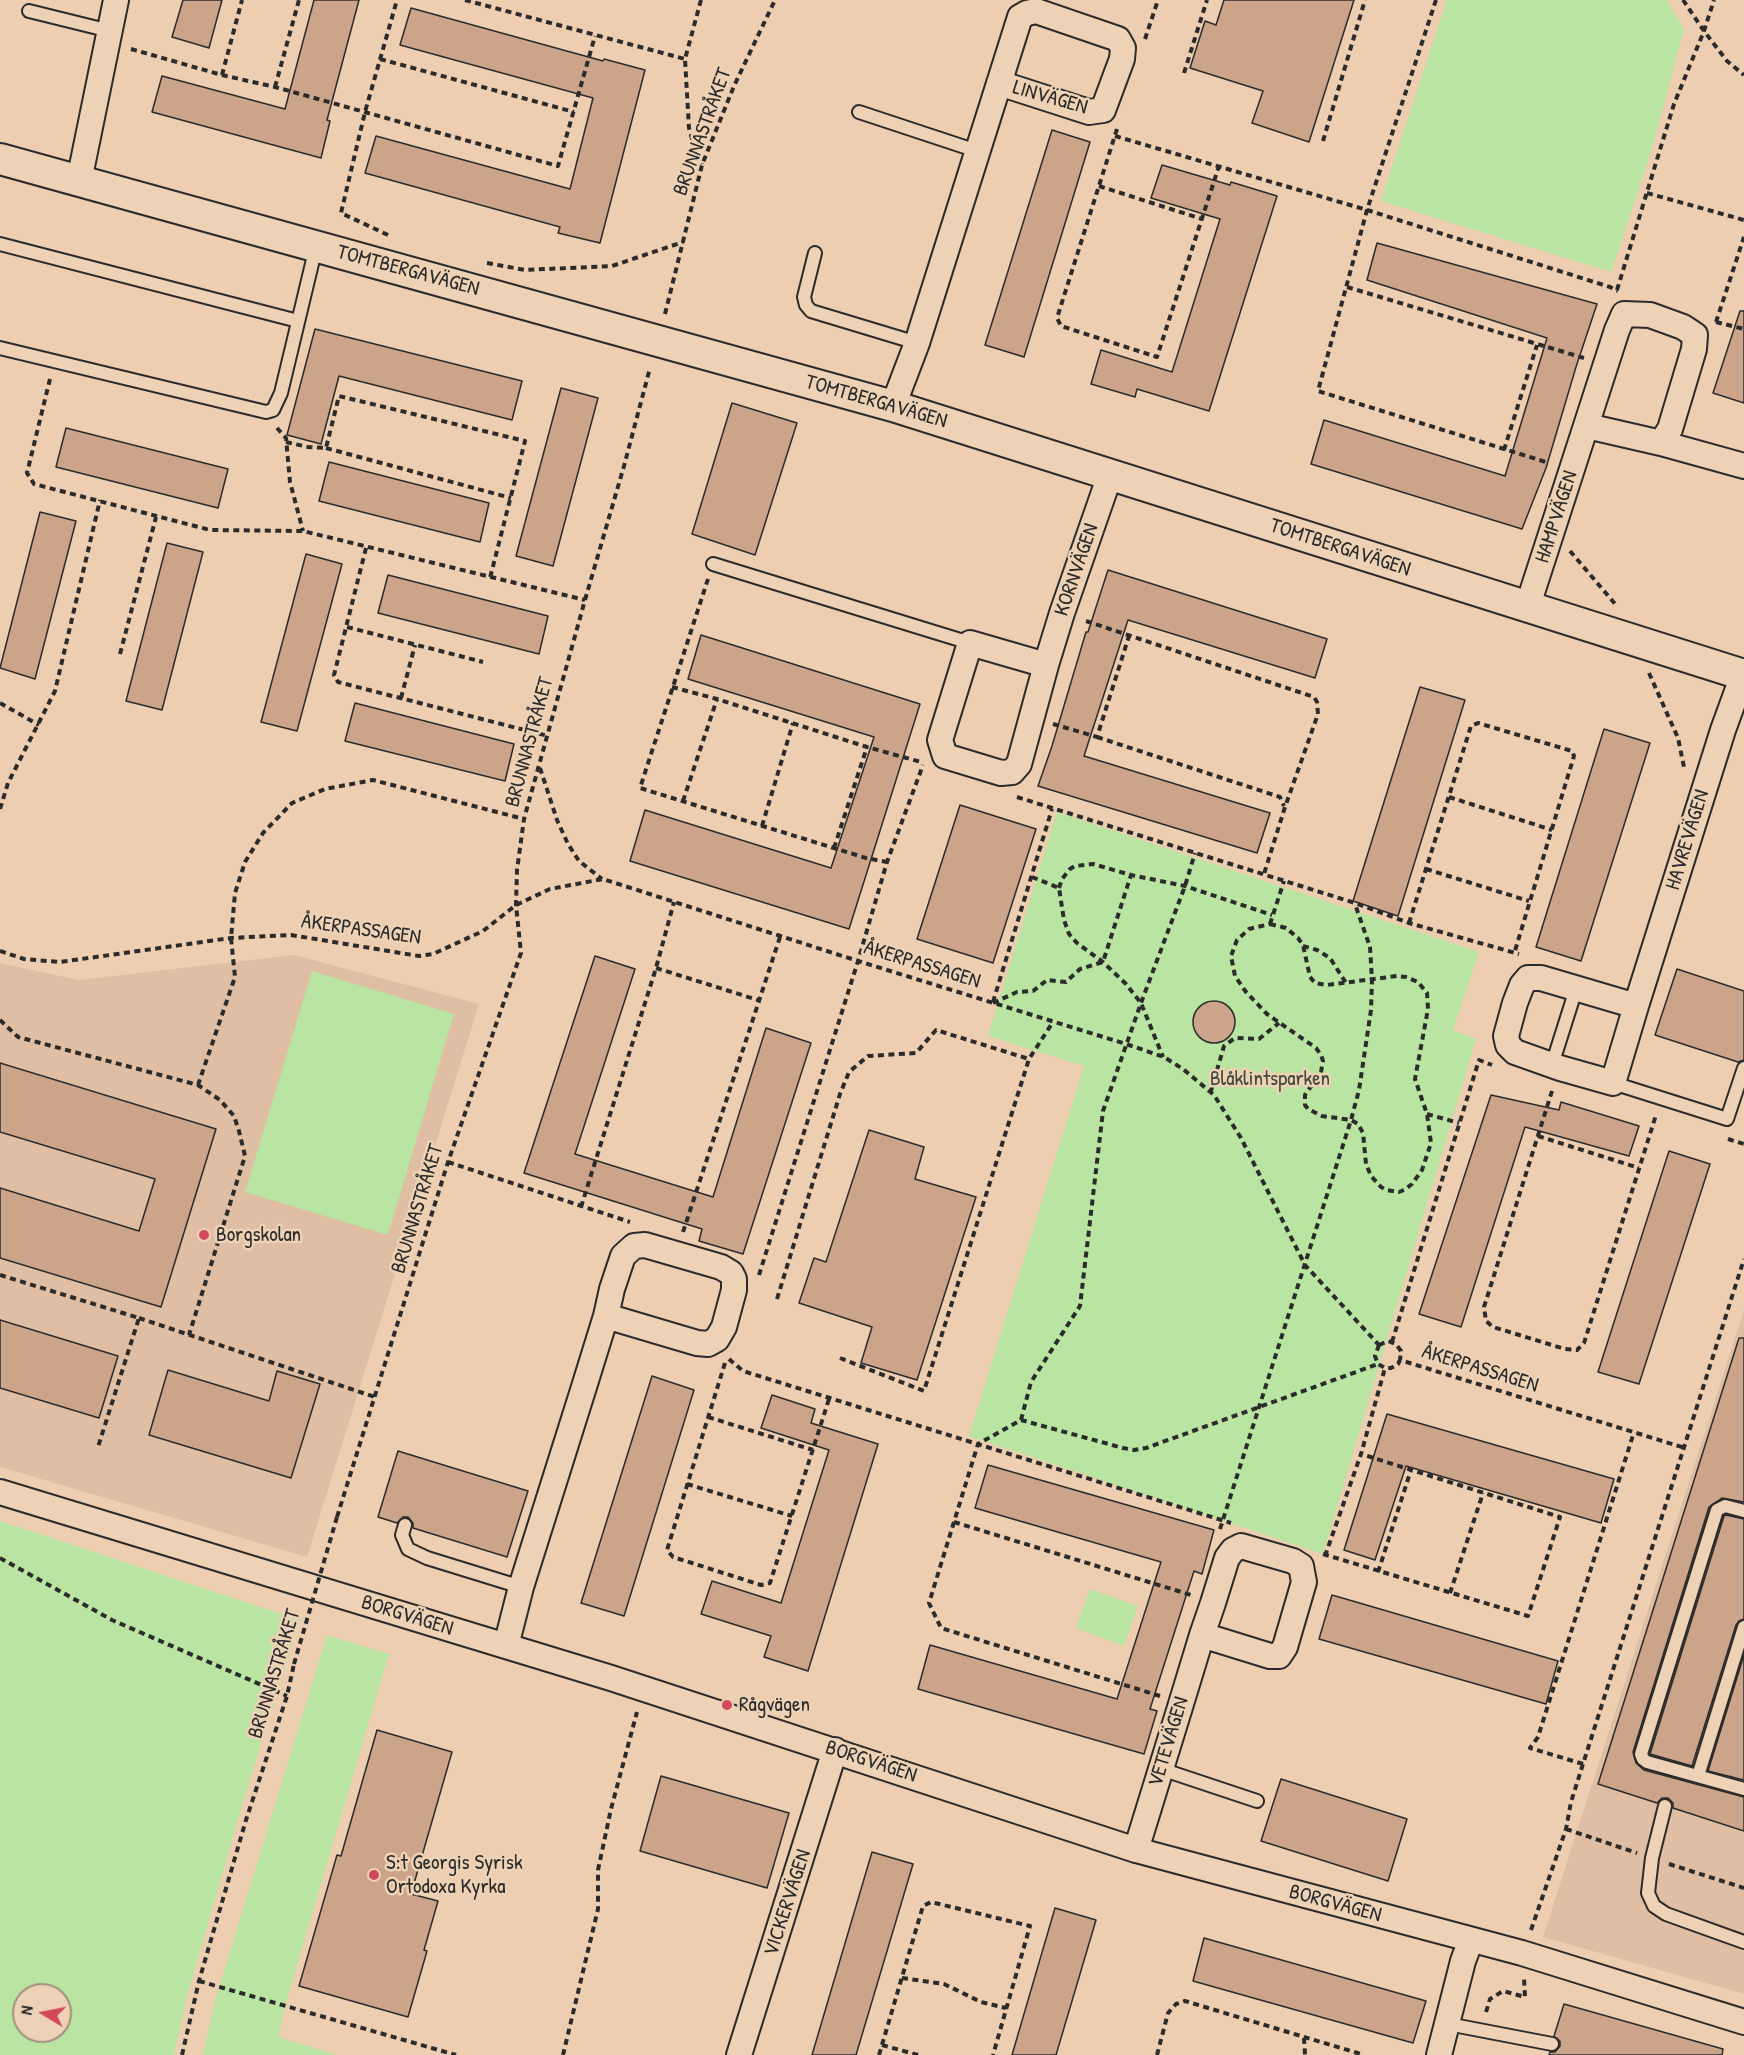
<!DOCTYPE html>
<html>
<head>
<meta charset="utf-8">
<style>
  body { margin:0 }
  #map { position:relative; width:1744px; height:2055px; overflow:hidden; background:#eeceb1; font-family:"Patrick Hand",sans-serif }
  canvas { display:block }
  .north { position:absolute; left:12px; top:1983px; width:60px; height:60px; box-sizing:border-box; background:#eed2b5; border:2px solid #a08f7e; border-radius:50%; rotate:280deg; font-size:16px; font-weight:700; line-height:24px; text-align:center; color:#2b2b2b }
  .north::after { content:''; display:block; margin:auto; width:21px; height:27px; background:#d1495b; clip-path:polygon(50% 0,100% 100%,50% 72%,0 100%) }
</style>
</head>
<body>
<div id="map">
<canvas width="1744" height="2055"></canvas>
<div class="north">N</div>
</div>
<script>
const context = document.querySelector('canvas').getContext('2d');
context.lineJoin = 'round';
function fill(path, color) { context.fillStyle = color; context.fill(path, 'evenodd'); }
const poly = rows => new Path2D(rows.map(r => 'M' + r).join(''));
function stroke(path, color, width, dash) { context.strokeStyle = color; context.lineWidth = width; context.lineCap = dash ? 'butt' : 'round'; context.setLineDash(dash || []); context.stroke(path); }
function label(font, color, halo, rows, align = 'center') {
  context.font = font + ' "Patrick Hand",sans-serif'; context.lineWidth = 5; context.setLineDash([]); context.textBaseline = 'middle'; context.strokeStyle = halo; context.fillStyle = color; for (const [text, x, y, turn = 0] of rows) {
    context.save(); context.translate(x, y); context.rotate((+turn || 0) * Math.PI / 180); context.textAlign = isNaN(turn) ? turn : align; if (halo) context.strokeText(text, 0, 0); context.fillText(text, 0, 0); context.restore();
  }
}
fill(poly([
  [294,955,479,1004,307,1557,0,1467,0,963,79,980],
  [1744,1310,1744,1994,1543,1937]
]), '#e0bea3');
fill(poly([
  [1447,0,1667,0,1684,29,1652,149,1611,272,1381,201],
  [1057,812,1479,952,1453,1030,1476,1039,1323,1554,969,1436,1084,1066,988,1036],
  [312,971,454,1014,388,1235,245,1192],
  [0,1521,300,1620,246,1792,187,1996,174,2055,0,2055],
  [24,1995,60,1995,60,2031,24,2031],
  [1090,1589,1138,1606,1124,1646,1076,1628],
  [327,1635,389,1654,287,1999,278,2037,337,2055,203,2055,215,2001]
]), '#b9e4a1');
const building = poly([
  [183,0,222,0,209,48,172,37,183,0],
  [314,0,359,0,327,120,330,121,321,158,152,112,162,76,285,109,314,0],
  [1224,0,1354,0,1309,142,1252,123,1263,91,1190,68,1205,21,1216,25,1224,0],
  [411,8,603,61,604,59,645,70,600,243,558,233,560,227,365,173,376,136,570,189,593,98,400,45,411,8],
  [1052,130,1090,142,1024,357,985,345,1052,130],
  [1162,165,1230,185,1231,182,1277,196,1209,411,1137,389,1135,397,1091,384,1101,350,1172,372,1220,219,1151,198,1162,165],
  [1377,243,1597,304,1576,367,1546,468,1522,529,1311,464,1324,420,1505,476,1547,338,1367,280,1377,243],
  [1740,311,1744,311,1744,403,1713,393,1740,311],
  [315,329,522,381,512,420,339,376,321,444,287,435,315,329],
  [561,388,598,398,553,566,516,556,561,388],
  [732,403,797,423,755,555,692,534,732,403],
  [66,428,228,469,218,508,56,467,66,428],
  [329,462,489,503,480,542,319,501,329,462],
  [40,512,76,521,35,679,0,668,40,512],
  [167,543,203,552,162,710,126,701,167,543],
  [306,554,342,564,297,731,261,722,306,554],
  [1108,570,1327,639,1315,678,1128,620,1084,756,1270,813,1257,853,1038,786,1052,746,1086,632,1088,632,1108,570],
  [388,575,548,616,539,654,378,613,388,575],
  [701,635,920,704,849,929,630,861,645,810,831,868,874,737,688,679,701,635],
  [1420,687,1465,700,1398,916,1353,901,1420,687],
  [355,703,514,744,505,781,345,741,355,703],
  [1604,729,1650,743,1581,961,1536,947,1604,729],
  [960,805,1036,829,993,963,917,939,960,805],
  [595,956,635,969,575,1154,713,1197,766,1028,811,1043,743,1254,699,1241,702,1229,524,1173,595,956],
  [1677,969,1744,991,1744,1060,1738,1062,1655,1035,1677,969],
  '1193 1022a21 21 0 1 1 42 0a21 21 0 1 1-42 0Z',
  [0,1063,216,1129,161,1307,0,1258,0,1188,139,1231,155,1179,0,1132,0,1063],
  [1491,1095,1559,1110,1561,1102,1639,1126,1629,1156,1525,1127,1461,1327,1419,1314,1491,1095],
  [869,1130,924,1147,915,1179,976,1197,917,1380,861,1363,872,1327,799,1303,814,1258,826,1262,869,1130],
  [1669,1151,1710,1164,1639,1384,1598,1372,1669,1151],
  [0,1320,118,1356,99,1418,0,1388,0,1320],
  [1739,1338,1744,1338,1744,1502,1722,1498,1709,1507,1633,1752,1636,1763,1644,1770,1744,1797,1744,1831,1673,1808,1673,1803,1668,1798,1662,1798,1657,1803,1598,1784,1739,1338],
  [168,1370,269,1401,277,1371,320,1384,291,1478,149,1435,168,1370],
  [652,1376,694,1390,624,1616,581,1603,652,1376],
  [772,1395,815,1409,811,1423,878,1444,808,1671,764,1657,771,1636,701,1614,712,1581,781,1603,829,1450,761,1428,772,1395],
  [1387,1414,1614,1479,1601,1523,1406,1466,1375,1560,1344,1550,1387,1414],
  [398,1451,528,1491,507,1557,413,1528,413,1523,408,1517,403,1517,397,1523,378,1517,398,1451],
  [988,1465,1214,1530,1202,1574,1194,1571,1150,1709,1157,1711,1144,1754,918,1689,930,1645,1117,1699,1161,1562,975,1508,988,1465],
  [1726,1515,1744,1519,1744,1619,1739,1621,1736,1625,1692,1766,1650,1754,1724,1516,1726,1515],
  [1332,1595,1558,1661,1546,1704,1319,1639,1332,1595],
  [1744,1655,1744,1780,1708,1771,1744,1655],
  [377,1730,452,1752,411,1894,438,1901,424,1950,427,1951,408,2017,299,1986,337,1855,341,1856,377,1730],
  [661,1776,789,1813,767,1888,640,1851,661,1776],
  [1281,1779,1407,1819,1388,1881,1261,1841,1281,1779],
  [872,1852,913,1864,856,2055,812,2055,872,1852],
  [1055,1908,1096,1920,1056,2055,1012,2055,1055,1908],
  [1204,1938,1426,2001,1413,2043,1193,1981,1204,1938],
  [1564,2004,1723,2049,1722,2055,1549,2055,1550,2052,1555,2052,1560,2046,1560,2041,1554,2036,1564,2004]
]);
fill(building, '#cca48a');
stroke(building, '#2b2b2b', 1.5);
const service = poly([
  [29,11,110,31],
  [859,112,977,151],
  [0,244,298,321],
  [815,253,804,297,806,305,811,311,917,343],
  [0,348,266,412,273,410,281,393,316,247],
  [713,564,970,643],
  [1552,1065,1576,989],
  [1613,1083,1727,1119,1744,1068],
  [1744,1511,1725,1506,1717,1510,1641,1754,1643,1759,1647,1762,1744,1789],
  [405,1525,402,1535,408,1549,427,1558,521,1587],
  [1161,1769,1257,1801],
  [1698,1776,1744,1627],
  [1665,1806,1652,1858,1648,1893,1654,1906,1666,1914,1744,1942],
  [1448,2024,1552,2044]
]);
const minor = poly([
  [79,181,116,0],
  [893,406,917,343,1020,17,1027,13,1036,11,1118,39,1123,48,1122,59,1103,110,1089,112,999,83],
  [1661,443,1744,466],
  [1527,608,1617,330,1624,314,1650,315,1683,327,1695,335,1694,349,1670,429,1661,443,1587,426],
  [1046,665,1019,764,1012,772,1001,773,945,756,940,740,970,643,1046,665,1062,613,1110,475],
  [1636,1006,1613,1083,1560,1068,1515,1052,1508,1045,1506,1036,1515,1003,1522,985,1528,978,1541,978,1636,1006,1723,730,1743,675],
  [0,1492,611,1678,1136,1850,1522,1953,1744,2022],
  [506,1646,521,1587,584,1387,606,1316,612,1289,623,1256,634,1246,645,1245,721,1267,731,1273,734,1279,734,1290,724,1327,717,1339,708,1344,697,1343,606,1316],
  [1136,1850,1181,1704,1202,1635,1213,1603,1227,1558,1233,1550,1241,1546,1293,1561,1301,1566,1304,1582,1285,1647,1279,1656,1270,1656,1202,1635],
  [739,2055,835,1750],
  [1439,2055,1463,1961,1471,1940]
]);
const tertiary = poly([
  [0,159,893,406,1744,675]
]);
stroke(service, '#2b2b2b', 16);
stroke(minor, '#2b2b2b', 28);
stroke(tertiary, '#2b2b2b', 34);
stroke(poly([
  [465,0,685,59],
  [701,0,685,59,689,128,692,139,702,164],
  [1436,0,1367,210,1318,391,1549,463],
  [1683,0,1704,31,1727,61,1744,75],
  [1145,39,1158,0],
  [131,49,222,75,275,87,558,166,595,36],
  [380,59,574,112],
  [1184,73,1207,0],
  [222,75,242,0],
  [275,87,299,0],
  [1117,129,1057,318,1061,326,1157,357,1219,166],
  [1115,136,1367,210,1610,287,1618,291],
  [1323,141,1365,0],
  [1099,186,1202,219],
  [1647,193,1744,220],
  [388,235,341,213,365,112,397,0],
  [487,263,525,270,612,266,683,242],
  [1347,287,1584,358],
  [1617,290,1674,104,1704,31,1714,0],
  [665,314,702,165,734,86,775,0],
  [1716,322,1744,237],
  [1716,322,1744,329],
  [50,379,27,473,34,484,210,530,303,531,585,600],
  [277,428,286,438,290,482,303,531],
  [286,442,308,447,326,448,339,396,525,441,490,578],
  [326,448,511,498],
  [1504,450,1537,345],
  [366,548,334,675,338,682,548,736],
  [1570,551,1616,605],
  [708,579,640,788,866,858,887,862],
  [1086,621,1314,697,1317,702,1318,714,1285,807,1264,874],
  [347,627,483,662],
  [120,654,156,517],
  [1649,673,1678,738,1684,767],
  [672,687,717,699,867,747,921,762],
  [401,698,415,645],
  [0,703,39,725],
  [1053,724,1097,737,1129,636],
  [1097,737,1280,797,1284,806],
  [540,768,557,820,568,844,579,861,602,879],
  [1017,797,1355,903,1409,923,1519,954],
  [1449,797,1552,830],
  [683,801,717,699],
  [0,809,8,783,55,691,100,500],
  [762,826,793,723],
  [834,848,867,747],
  [1426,869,1529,901],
  [1032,877,1059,888,1064,920,1069,934,1077,943,1103,962,1126,984,1141,1003,1163,1057],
  [1059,888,1062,879,1070,869,1075,866,1093,864,1131,875,1185,886,1272,915],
  [1409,923,1471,726,1478,723,1572,751,1574,756,1514,954],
  [1270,924,1286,928,1298,938,1303,945,1310,977,1315,983,1327,985,1397,976,1406,977,1418,982,1427,993,1428,1009,1415,1079,1427,1114,1431,1143,1422,1170,1412,1184,1404,1190,1399,1192,1387,1190,1381,1187,1371,1176,1366,1164,1363,1133,1358,1124,1351,1120,1322,1116,1308,1109,1305,1105,1305,1095,1321,1072,1323,1061,1321,1055,1316,1048,1267,1014,1246,992,1235,976,1231,956,1237,940,1249,929,1270,924],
  [1270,924,1284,881],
  [1303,946,1317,950,1330,958,1346,983],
  [0,951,24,959,60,962,231,938,291,935,419,956,433,954,483,931,516,905,550,889,603,879,858,961,1126,1044,1164,1057,1183,1069,1214,1095,1241,1138,1305,1265,1379,1345],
  [656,968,758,1000],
  [993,1002,1052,809],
  [993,1003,1017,992,1033,991,1047,980,1066,982,1080,969,1103,962,1131,875],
  [0,1020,18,1037,198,1085,220,1100,234,1116,239,1131,245,1156,189,1335],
  [198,1085,235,977,231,938,235,893,245,862,263,833,292,803,325,789,373,780,524,819],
  [1211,1091,1224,1046,1235,1038,1259,1039,1279,1023],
  [1552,1091,1484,1307,1486,1321,1493,1327,1565,1349,1577,1350,1584,1343,1656,1115],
  [1427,1114,1459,1123],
  [1538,1136,1639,1168],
  [1728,1139,1744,1144],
  [448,1162,630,1222],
  [581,1207,656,968,674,902],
  [683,1232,780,937],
  [0,1275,139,1318,98,1447],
  [759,1275,858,961,887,862,923,765],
  [777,1299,840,1094,849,1072,868,1056,916,1053,936,1030,1029,1059],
  [139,1318,375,1397],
  [1392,1342,1479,1060,1492,1065],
  [1379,1345,1388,1341,1396,1344,1401,1351,1400,1360,1685,1448],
  [1379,1345,1375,1356,1378,1364,1385,1368,1391,1368,1398,1364,1400,1360],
  [840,1358,924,1391,1029,1059,1053,1022],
  [729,1359,743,1371,1231,1523],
  [725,1363,667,1550,673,1557,761,1585,770,1583,829,1399],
  [708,1417,813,1450],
  [1021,1420,1031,1382,1080,1306,1103,1111,1141,1003,1185,886,1195,853],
  [687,1484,792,1516],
  [337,1517,448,1162,521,953,516,905,517,870,524,819,585,600,624,466,650,368],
  [954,1522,1191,1595],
  [1220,1529,1351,1120,1359,1090,1371,1010,1372,980,1370,947,1355,904],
  [1323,1554,1528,1616,1560,1517,1361,1454],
  [1325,1556,1361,1454,1385,1368],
  [0,1558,112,1620,287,1696],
  [1378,1572,1411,1470],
  [1450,1593,1483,1493],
  [1160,1696,941,1628,929,1603,978,1444,1021,1420,1123,1448,1134,1450,1146,1448,1378,1364],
  [1583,1764,1530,1748,1538,1737,1634,1432],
  [1566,1829,1637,1853],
  [1669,1864,1744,1888],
  [1531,1930,1566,1829,1571,1802,1583,1764,1744,1259],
  [902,1978,944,1984,981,2002,1006,2008],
  [199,1981,456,2055],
  [1486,2012,1490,1999,1503,1991,1525,1997,1524,1978],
  [1304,2038,1305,2055],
  [882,2045,918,2055],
  [182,2055,199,1981,246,1820,287,1696,294,1664],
  [563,2055,598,1909,598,1870,611,1809,637,1712],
  [879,2055,923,1906,931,1902,1030,1926,993,2055],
  [1157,2055,1168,2013,1176,2004,1185,2001,1364,2055]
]), '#2b2b2b', 4, [6, 4.5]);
stroke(service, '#eed2b5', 12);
stroke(minor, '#eed2b5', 24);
stroke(tertiary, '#eed2b5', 30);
stroke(poly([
  [294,1664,337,1517]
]), '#2b2b2b', 4, [6, 4.5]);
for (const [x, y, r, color] of [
  [204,1235,6,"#d1495b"],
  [727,1705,6,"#d1495b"],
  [374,1875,6,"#d1495b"]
]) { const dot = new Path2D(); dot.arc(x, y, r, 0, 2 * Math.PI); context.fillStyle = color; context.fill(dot); stroke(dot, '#eed2b5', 2); }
label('21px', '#2b2b2b', '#eed2b5', [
  ["LINVÄGEN",1050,98,16],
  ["BRUNNASTRÅKET",703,132,-70],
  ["TOMTBERGAVÄGEN",408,271,15],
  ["TOMTBERGAVÄGEN",876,402,16],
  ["HAMPVÄGEN",1557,517,-72],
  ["TOMTBERGAVÄGEN",1340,548,18],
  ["KORNVÄGEN",1077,570,-71],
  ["BRUNNASTRÅKET",530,742,-75],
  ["HAVREVÄGEN",1688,840,-73],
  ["ÅKERPASSAGEN",361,930,8],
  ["ÅKERPASSAGEN",922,965,17],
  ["BRUNNASTRÅKET",418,1209,-73],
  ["ÅKERPASSAGEN",1480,1369,17],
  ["BORGVÄGEN",407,1616,17],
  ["BRUNNASTRÅKET",275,1674,-73],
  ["VETEVÄGEN",1169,1742,-73],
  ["BORGVÄGEN",871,1762,18],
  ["VICKERVÄGEN",788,1903,-72],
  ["BORGVÄGEN",1335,1904,15]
]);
label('21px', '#40473d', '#eed2b5', [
  ["Blåklintsparken",1270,1079]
]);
label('21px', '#2b2b2b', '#eed2b5', [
  ["Borgskolan",216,1235],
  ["Rågvägen",739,1705],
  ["S:t Georgis Syrisk",386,1863],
  ["Ortodoxa Kyrka",386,1887]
], 'left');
</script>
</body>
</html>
